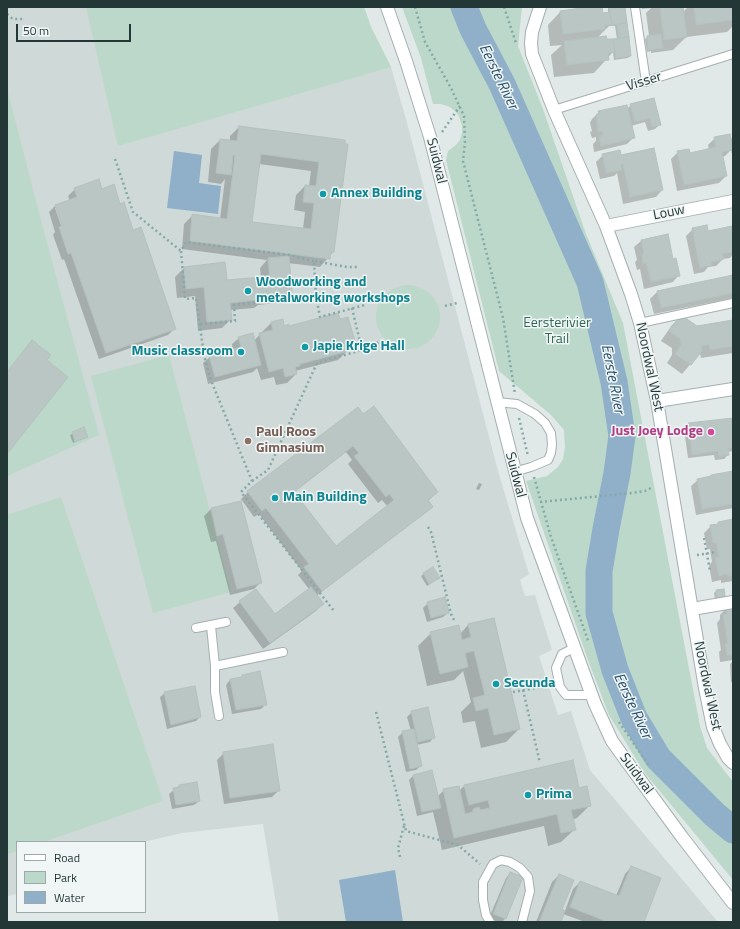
<!DOCTYPE html>
<html>
<head>
<meta charset="utf-8">
<style>
  body { margin:0 }
  #map { position:relative; width:740px; height:929px; overflow:hidden; background:#e0e9e7; font-family:"Titillium Web",sans-serif }
  canvas { display:block }
  .frame { position:absolute; inset:0; border:8px solid #233737; pointer-events:none }
  .legend { position:absolute; left:16px; top:841px; width:130px; height:72px; box-sizing:border-box; background:#f0f6f5; border:1px solid #9eaaa9; margin:0; padding:5px 7px; list-style:none; font-size:12px; color:#233737 }
  .legend li { display:flex; align-items:center; gap:8px; height:20px }
  .legend b { width:20px; border:1px solid #9eaaa9 }
  .scale { position:absolute; left:16px; top:24px; width:115px; height:18px; box-sizing:border-box; border:2px solid #233737; border-top:0; padding-left:5px; font-size:12px; line-height:14px; white-space:nowrap; color:#233737; -webkit-text-stroke:3px #f0f6f5; paint-order:stroke }
</style>
</head>
<body>
<div id="map">
<canvas width="740" height="929"></canvas>
<div class="frame"></div>
<ul class="legend">
<li><b style="height:5px;background:#fff"></b>Road</li>
<li><b style="height:11px;background:#bcd8ca"></b>Park</li>
<li><b style="height:11px;background:#8fb0c8"></b>Water</li>
</ul>
<div class="scale">50 m</div>
</div>
<script>
const context = document.querySelector('canvas').getContext('2d');
context.lineJoin = 'round';
function fill(path, color) { context.fillStyle = color; context.fill(path, 'evenodd'); }
const poly = rows => new Path2D(rows.map(r => 'M' + r).join(''));
function stroke(path, color, width, dash) { context.strokeStyle = color; context.lineWidth = width; context.lineCap = dash ? 'butt' : 'round'; context.setLineDash(dash || []); context.stroke(path); }
function label(font, color, halo, rows, align = 'center') {
  context.font = font + ' "Titillium Web",sans-serif'; context.lineWidth = 3; context.setLineDash([]); context.textBaseline = 'middle'; context.strokeStyle = halo; context.fillStyle = color; for (const [text, x, y, turn = 0] of rows) {
    context.save(); context.translate(x, y); context.rotate((+turn || 0) * Math.PI / 180); context.textAlign = isNaN(turn) ? turn : align; if (halo) context.strokeText(text, 0, 0); context.fillText(text, 0, 0); context.restore();
  }
}
fill(poly([
  [7,7,364,7,371,27,391,67,406,119,498,471,529,574,520,580,525,596,535,595,552,650,539,656,558,715,571,711,590,770,718,922,279,922,263,824,182,833,143,842,17,842,17,894,7,896]
]), '#cfd9d7');
fill(poly([
  [86,7,364,7,371,27,391,67,118,146],
  [402,7,522,7,518,46,543,109,586,234,623,323,700,726,707,748,733,782,733,880,644,772,609,715,588,660,526,481,547,476,558,467,563,459,565,447,564,430,551,415,499,371,446,160,448,151,456,145,460,140,462,133,462,126,459,116,455,111,450,107,441,104,433,104,421,58],
  [7,88,40,217,99,435,7,476,7,454,68,377,47,360,51,355,32,340,7,372],
  '376 317a32 32 0 1 1 64 0a32 32 0 1 1-64 0Z',
  [169,355,231,592,153,613,91,376],
  [61,497,163,801,43,842,17,842,17,851,7,854,7,515]
]), '#bcd8ca');
fill(poly([
  [174,151,202,155,199,183,221,186,218,214,167,208],
  [395,870,403,922,346,922,339,880]
]), '#8fb0c8');
fill(poly([
  [601,7,602,14,608,13,608,7,624,7,630,56,628,58,614,60,613,52,594,73,554,77,551,55,562,45,550,46,548,25,561,11],
  [609,26,615,26,617,39,606,41,596,39],
  [641,7,682,7,683,12,688,7,733,7,733,26,727,32,686,37,673,50,651,53,651,51,647,52,645,39,649,36,646,13,651,8,642,9],
  [631,105,660,124,655,129,648,131,645,122,631,126,633,138,627,144,594,152,593,144,596,141,596,137,592,138,590,132,592,131,590,123,592,119,599,112,627,109],
  [239,127,344,141,333,252,320,267,288,263,291,293,282,302,258,305,254,308,230,310,231,319,222,328,198,331,195,296,177,298,175,277,184,268,224,264,226,281,261,278,260,268,267,260,182,249,184,224,193,215,220,219,225,179,221,184,208,182,211,149,220,140,230,141,230,136],
  [259,164,311,171,309,186,305,186,296,195,294,210,305,212,303,229,251,223],
  [733,137,733,158,731,150,725,156,722,157,726,176,719,183,677,191,671,159,678,152,689,154,709,150,708,145,715,138,730,140],
  [603,155,620,156,662,190,656,197,623,204,617,173,614,176,600,179,596,162],
  [75,189,101,190,120,205,133,231,175,328,168,335,99,359,64,259,62,260,53,235,55,232,49,212,55,206,70,201,68,196],
  [55,208,57,208,65,230,63,231],
  [731,227,733,235,733,254,730,258,723,259,716,266,708,267,704,272,694,274,686,236,693,229,708,232],
  [641,241,672,260,679,275,673,282,644,289,640,269,637,270,635,262,637,260,634,247],
  [733,276,733,298,654,314,650,299,657,292],
  [681,316,697,327,733,321,733,353,701,358,700,353,682,374,667,363,672,355,672,348,661,341,672,325],
  [339,321,353,340,346,348,347,351,338,360,295,371,296,374,287,383,276,385,274,377,261,380,257,368,253,372,208,384,203,363,210,357,233,350,232,344,239,338,254,341,260,334,263,334,262,332,271,323,284,327,289,327],
  [358,409,437,492,428,501,432,507,425,513,316,596,322,604,316,611,263,649,233,608,240,602,274,615,309,589,298,575,302,571,259,514,254,517,241,499,248,492],
  [346,452,352,460,348,464,378,503,382,500,388,507,336,547,293,493],
  [733,419,733,451,728,452,728,455,724,459,715,460,714,455,688,458,684,429,688,424],
  [84,429,87,437,73,443,70,435],
  [733,472,733,508,696,515,691,486,698,480],
  [479,483,482,484,479,490,476,489],
  [241,502,261,582,254,589,230,595,216,541,211,542,204,516,211,509],
  [733,520,733,581,721,583,721,580,712,582,709,565,712,562,710,549,707,549,704,533,711,526,716,525,719,523],
  [433,568,439,578,427,586,421,576],
  [716,591,724,596,722,598,715,599,714,593],
  [428,603,448,613,443,617,427,622,423,608],
  [733,607,733,660,720,662,719,652,721,650,717,623,720,619,720,615,726,608],
  [468,625,519,729,506,742,481,748,475,721,463,723,461,712,471,702,463,671,454,680,427,686,418,646,431,633,460,634],
  [733,661,733,684,732,682,731,682,730,664],
  [242,676,266,704,261,709,232,714,226,685,230,680,240,678],
  [165,693,200,717,196,721,167,729,160,697],
  [412,712,434,737,430,742,416,745,421,766,416,770,406,772,398,737,403,732,411,731,407,717],
  [224,753,279,790,272,797,224,804,217,760],
  [431,771,437,797,444,790,459,791,464,786,578,789,590,805,577,818,572,820,575,829,561,842,548,846,544,826,442,850,433,812,417,816,409,780,413,776],
  [179,786,199,801,194,805,172,809,169,794],
  [631,867,643,922,585,922,563,914,560,922,536,922,552,882,559,875,560,910,565,911,573,889,580,882,616,896,625,874],
  [510,873,505,919,502,922,498,922,489,918,506,878]
]), '#0003');
stroke(poly([
  [464,7,473,29,502,84,590,282,614,382,622,436,617,473,606,529,599,571,599,613,615,670,634,718,658,758,714,814,733,830]
]), '#8fb0c8', 27);
const building = poly([
  [589,7,602,7,603,13,610,12,612,25,605,25,605,29,563,34,560,11,589,7],
  [609,7,625,7,627,23,612,25,609,7],
  [660,7,683,7,687,37,664,40,660,7],
  [694,7,733,7,733,20,696,25,694,7],
  [627,23,629,37,619,38,617,24,627,23],
  [661,34,663,48,648,50,647,36,661,34],
  [606,36,607,39,613,39,615,52,608,53,609,60,567,65,564,41,606,36],
  [629,37,631,56,616,58,613,39,629,37],
  [654,98,661,125,652,127,650,118,635,122,630,104,654,98],
  [627,105,635,138,601,146,599,137,603,135,602,131,598,132,596,115,599,114,598,111,627,105],
  [239,126,345,140,345,144,348,144,334,252,331,252,330,259,190,241,192,214,227,219,235,156,233,155,231,175,216,173,219,150,219,148,220,139,237,141,239,126],
  [261,154,319,162,316,186,305,185,303,202,314,203,311,229,252,222,261,154],
  [730,134,733,150,722,152,727,176,684,185,677,151,689,149,690,153,716,147,714,137,730,134],
  [654,148,663,190,630,197,623,164,621,165,622,170,606,173,602,154,620,150,621,155,654,148],
  [99,179,102,189,114,184,120,204,124,202,133,230,141,227,176,329,106,353,71,253,68,254,59,227,62,226,55,205,77,197,74,188,99,179],
  [707,225,708,231,732,226,733,252,723,254,724,259,711,262,712,265,700,268,692,228,707,225],
  [668,234,673,259,676,258,680,276,651,282,646,263,643,264,642,254,644,254,641,240,668,234],
  [289,256,292,293,264,296,264,299,230,303,232,320,207,322,204,287,186,289,184,267,225,262,227,280,262,277,262,280,270,279,268,258,289,256],
  [733,275,733,293,661,308,657,291,733,275],
  [338,313,340,319,348,317,355,341,346,343,348,351,300,364,300,366,295,367,297,374,285,377,283,368,269,372,259,333,273,330,271,322,283,319,284,326,289,324,289,326,338,313],
  [681,315,697,326,733,320,733,346,710,350,709,345,701,346,702,351,691,365,675,354,681,345,680,339,669,331,681,315],
  [253,333,261,365,215,377,209,356,241,347,238,337,253,333],
  [32,340,51,355,47,360,68,377,7,454,7,372,32,340],
  [374,406,438,492,428,500,433,507,322,591,304,567,309,564,266,508,262,511,247,491,358,407,363,414,374,406],
  [353,446,359,453,354,456,386,497,389,494,394,500,336,546,294,492,353,446],
  [733,418,733,448,728,448,729,455,719,457,718,451,692,455,688,423,733,418],
  [84,427,88,437,75,442,72,432,84,427],
  [733,471,733,504,702,509,697,479,711,476,711,475,733,471],
  [241,501,262,583,237,589,223,534,217,536,211,508,241,501],
  [733,519,733,576,728,576,727,574,719,576,715,558,719,557,716,543,713,543,710,525,718,524,718,522,733,519],
  [433,567,440,578,429,584,423,573,433,567],
  [311,587,324,604,270,643,239,601,256,589,275,614,311,587],
  [724,589,725,596,717,598,716,590,724,589],
  [445,597,449,613,431,618,427,602,445,597],
  [733,606,733,655,727,656,725,644,728,644,723,615,727,614,726,608,733,606],
  [494,618,520,729,494,735,488,708,476,711,473,698,485,695,474,651,465,653,468,667,440,674,430,632,459,625,462,640,471,637,468,624,494,618],
  [260,671,267,705,236,710,230,679,242,677,242,675,260,671],
  [195,686,201,717,171,725,164,692,195,686],
  [428,707,435,738,418,742,411,711,428,707],
  [414,729,422,766,410,769,402,731,414,729],
  [273,744,280,791,230,798,223,752,273,744],
  [573,760,579,788,587,786,591,806,571,810,576,830,561,833,557,814,454,838,443,789,459,786,465,814,473,812,473,809,479,807,480,810,490,808,488,800,469,805,464,785,573,760],
  [432,770,441,808,422,812,413,775,432,770],
  [197,782,200,801,176,805,173,788,179,787,179,785,197,782],
  [631,866,661,878,644,922,608,922,570,907,580,881,619,896,631,866],
  [510,872,523,877,506,919,493,914,510,872],
  [559,874,574,880,562,909,565,911,561,922,539,922,559,874]
]);
fill(building, '#b9c6c4');
stroke(building, '#b4c2bf', 1);
const lane = poly([
  [635,7,646,82],
  [554,110,733,54],
  [640,323,733,303],
  [496,402,517,404,535,414,545,423,551,433,552,444,551,453,548,460,531,467,514,472],
  [211,626,215,666,215,692,219,716],
  [196,628,226,622],
  [574,648,562,654,556,668,560,687,566,695,591,695],
  [215,666,283,652],
  [490,922,486,915,483,900,483,882,493,864,501,860,510,862,520,868,528,877,530,891,522,922]
]);
const street = poly([
  [387,7,406,61,430,137,527,518,595,704,612,741,622,755,682,837,733,903],
  [540,7,532,32,531,43,532,54,554,110,606,226,631,294,640,323,657,401,705,688,713,727,720,744,728,758,733,763],
  [606,226,733,201],
  [657,401,733,389],
  [692,609,733,602]
]);
stroke(lane, '#a4b0af', 10);
stroke(street, '#a4b0af', 14);
stroke(poly([
  [415,7,425,42,451,88,464,116,465,142,463,161,503,318,515,394],
  [504,7,516,43],
  [7,14,13,19,24,19],
  [442,132,460,106],
  [115,159,133,212,181,251],
  [314,261,289,255,186,242,181,251,185,299,196,298,204,355,210,378,252,481,241,492,334,611],
  [316,296,320,317,365,305],
  [445,306,457,303],
  [352,308,362,350],
  [200,324,235,321,234,305,316,296,314,261,347,267,358,267],
  [519,418,528,456],
  [534,477,551,537,589,643],
  [252,481,268,470,317,363,362,350,379,342],
  [540,502,632,493,645,491,653,487],
  [428,527,431,532,451,614,454,620],
  [704,538,710,571],
  [697,555,716,552],
  [523,690,540,763],
  [513,692,548,686],
  [376,712,406,831,458,845,480,864],
  [619,722,650,767],
  [400,857,398,848,404,826]
]), '#85a9a7', 2.5, [2, 3]);
stroke(lane, '#fff', 8);
stroke(street, '#fff', 12);
for (const [x, y, r, color] of [
  [323,194,4,"#0f9aa8"],
  [248,291,4,"#0f9aa8"],
  [305,347,4,"#0f9aa8"],
  [241,352,4,"#0f9aa8"],
  [711,432,4,"#d1479c"],
  [248,441,4,"#8d6e63"],
  [275,498,4,"#0f9aa8"],
  [496,684,4,"#0f9aa8"],
  [528,795,4,"#0f9aa8"]
]) { const dot = new Path2D(); dot.arc(x, y, r, 0, 2 * Math.PI); context.fillStyle = color; context.fill(dot); stroke(dot, '#f0f6f5', 1.5); }
label('14px', '#233737', '#f0f6f5', [
  ["Visser",644,82,-17],
  ["Suidwal",436,161,76],
  ["Louw",669,213,-11],
  ["Noordwal West",649,367,78],
  ["Suidwal",515,475,75],
  ["Noordwal West",707,686,78],
  ["Suidwal",636,774,54]
]);
label('bold 14px', '#0d838f', '#f0f6f5', [
  ["Annex Building",331,194],
  ["Woodworking and",256,283],
  ["metalworking workshops",256,299],
  ["Japie Krige Hall",313,347],
  ["Music classroom",233,352,"right"],
  ["Main Building",283,498],
  ["Secunda",504,684],
  ["Prima",536,795]
], 'left');
label('14px', '#326956', '#f0f6f5', [
  ["Eersterivier",557,324],
  ["Trail",557,340]
]);
label('bold 14px', '#b23c85', '#f0f6f5', [
  ["Just Joey Lodge",703,432]
], 'right');
label('bold 14px', '#785e54', '#f0f6f5', [
  ["Paul Roos",256,433],
  ["Gimnasium",256,449]
], 'left');
label('italic 15px', '#254d6b', '#f0f6f5', [
  ["Eerste River",498,77,64],
  ["Eerste River",612,379,79],
  ["Eerste River",632,706,65]
]);
</script>
</body>
</html>
